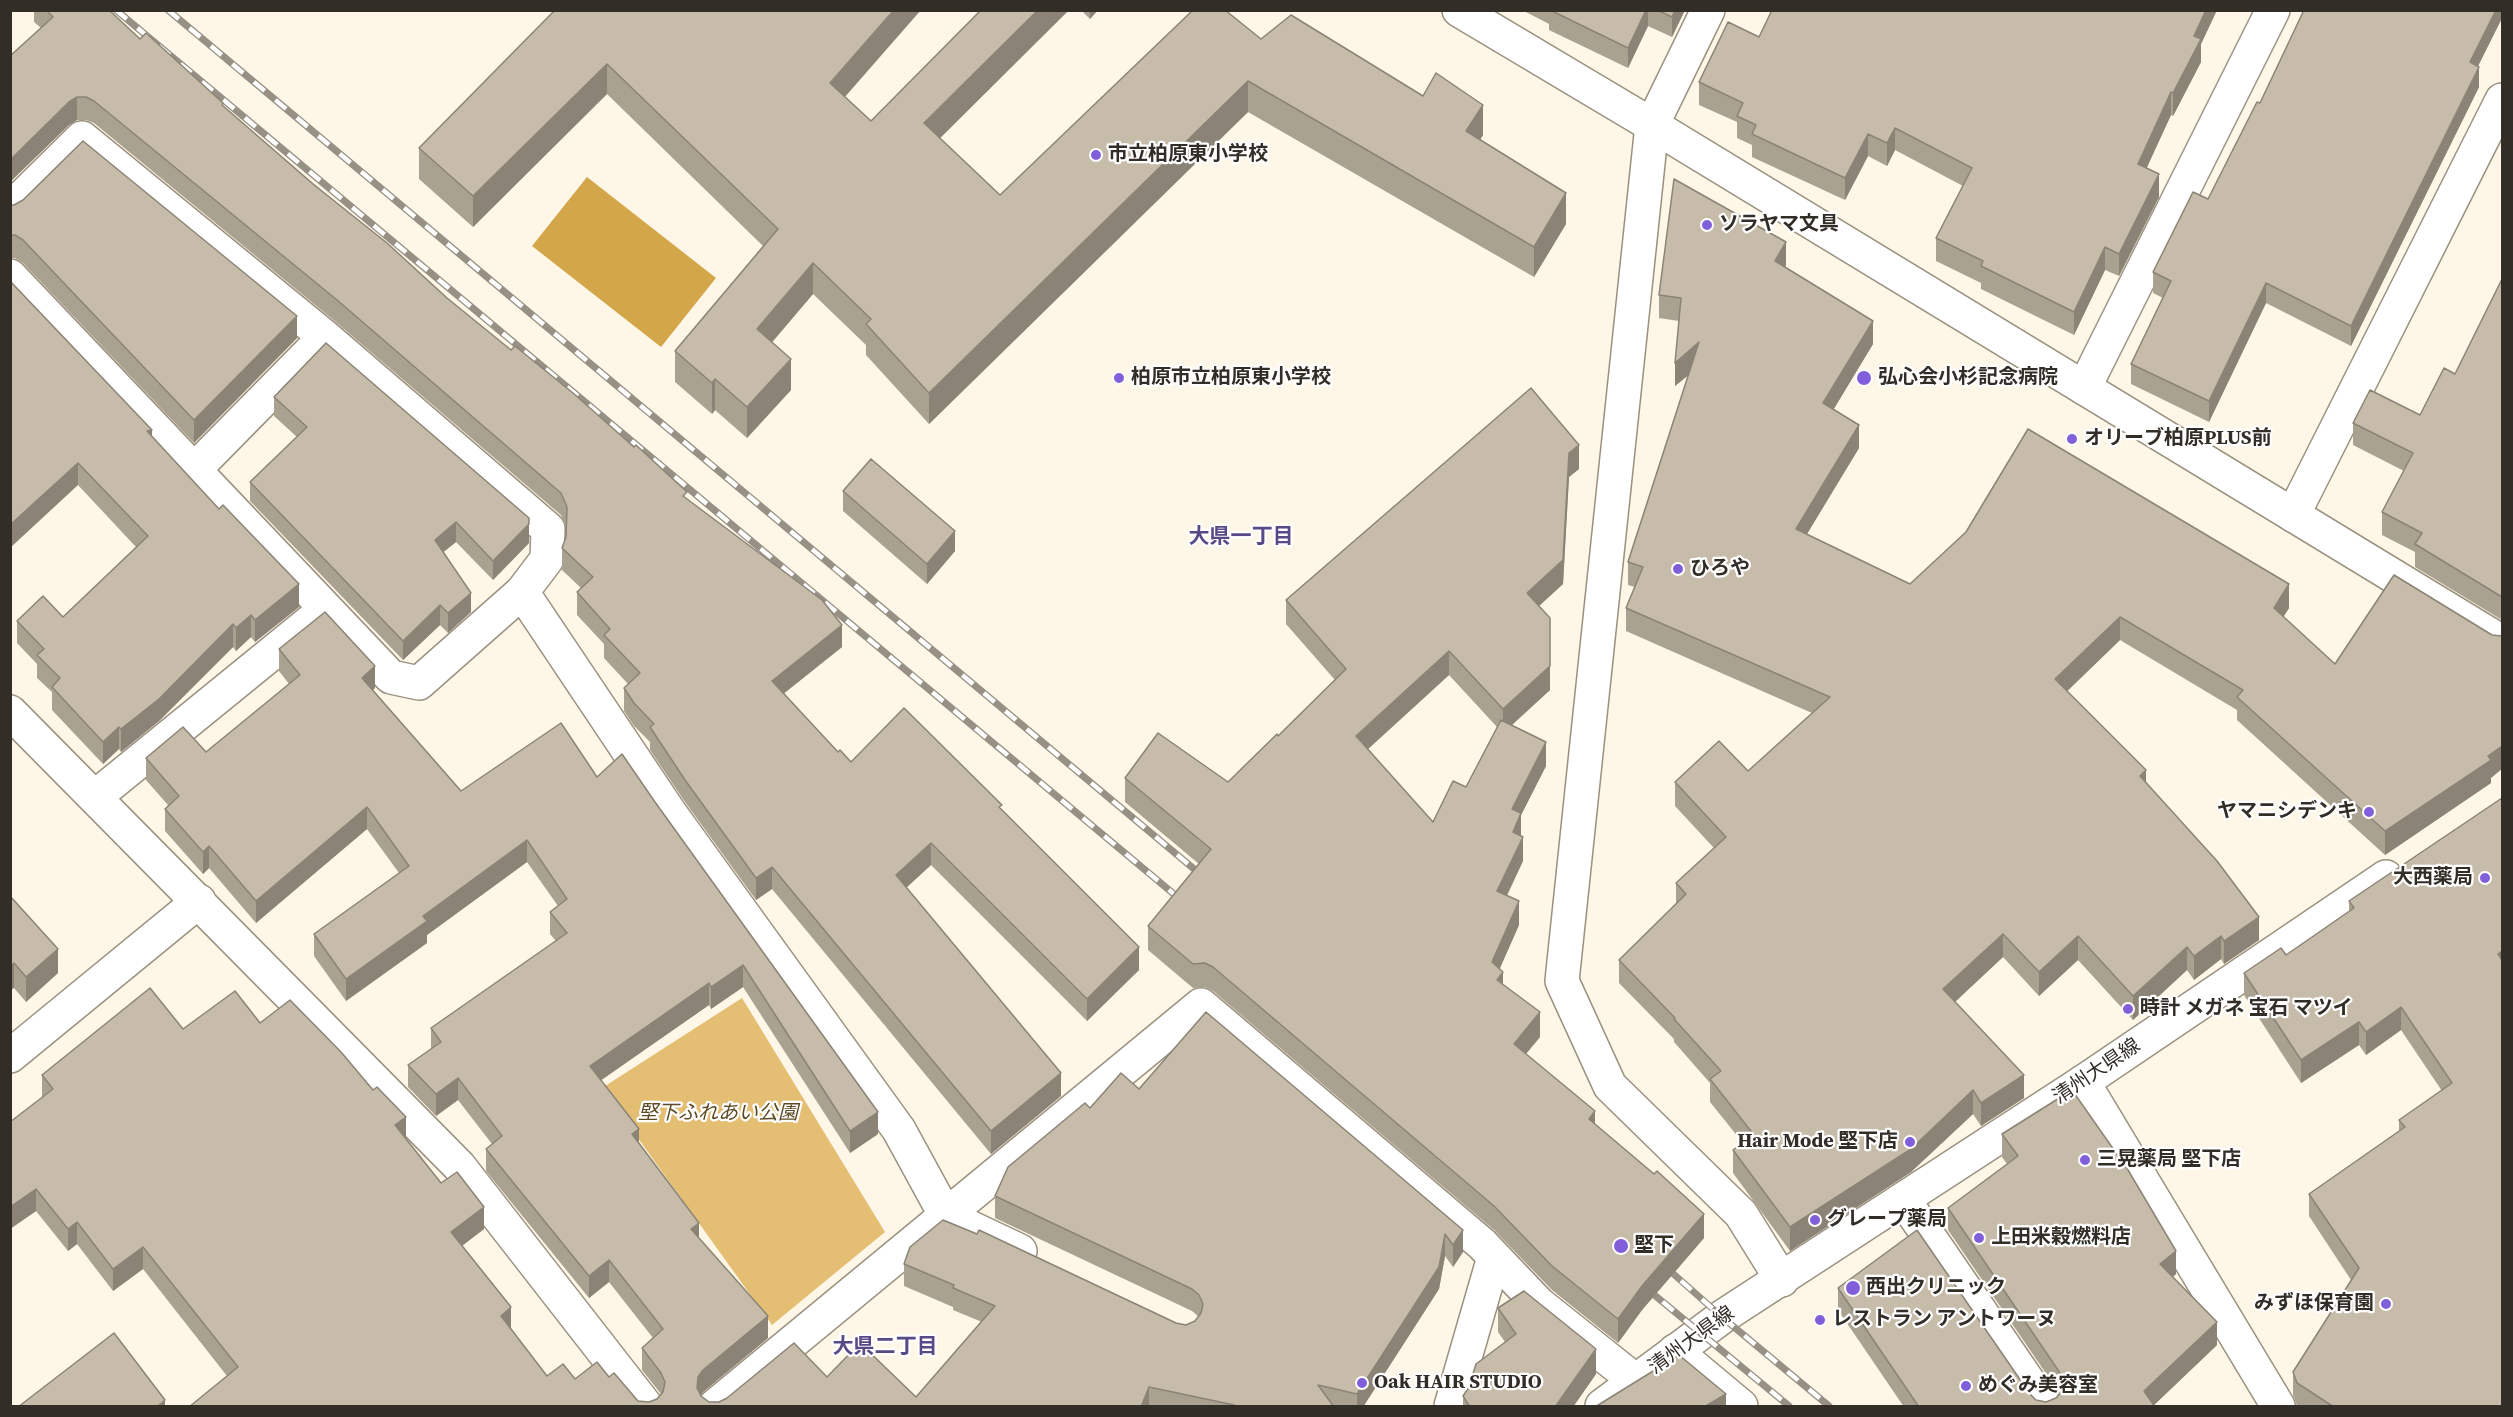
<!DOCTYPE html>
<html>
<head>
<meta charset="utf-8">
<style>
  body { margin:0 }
  #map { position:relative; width:2513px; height:1417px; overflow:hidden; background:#fef6e6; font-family:"Source Serif 4",serif }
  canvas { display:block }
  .frame { position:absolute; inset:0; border:12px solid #322e27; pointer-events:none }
</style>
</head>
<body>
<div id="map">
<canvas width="2513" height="1417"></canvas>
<div class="frame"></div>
</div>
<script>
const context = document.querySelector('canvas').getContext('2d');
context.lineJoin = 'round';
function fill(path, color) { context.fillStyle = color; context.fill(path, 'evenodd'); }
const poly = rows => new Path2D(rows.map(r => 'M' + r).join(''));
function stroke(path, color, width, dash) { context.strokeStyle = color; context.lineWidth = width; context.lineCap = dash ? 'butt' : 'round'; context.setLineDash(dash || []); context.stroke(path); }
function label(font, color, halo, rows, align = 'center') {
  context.font = font + ' "Source Serif 4","Noto Sans JP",serif'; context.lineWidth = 4.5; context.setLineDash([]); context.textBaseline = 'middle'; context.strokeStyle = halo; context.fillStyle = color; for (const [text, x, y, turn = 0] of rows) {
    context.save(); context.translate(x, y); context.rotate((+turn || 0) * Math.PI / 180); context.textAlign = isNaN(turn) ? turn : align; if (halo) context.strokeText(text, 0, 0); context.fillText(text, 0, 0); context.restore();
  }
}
fill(poly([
  [742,998,885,1232,772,1325,602,1088]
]), '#e4be73');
fill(poly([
  [587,177,716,278,661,347,532,246]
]), '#d2a649');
const minor = poly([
  [1708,10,1652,125,1562,981,1610,1086,1741,1214,1782,1280],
  [10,209,82,138,325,337,548,529,547,559,522,592,419,683,391,677,10,276],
  [2084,388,2273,10],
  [194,470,325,337],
  [2293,515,2502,100],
  [522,592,670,813,899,1130,946,1216,1020,1251],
  [10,712,459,1166,646,1406],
  [95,797,326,609],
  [10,1056,199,901],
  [2083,1082,2278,1406],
  [1904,1200,2045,1406],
  [1675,1351,1741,1406],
  [715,1406,1201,1005,1482,1244,1539,1304,1637,1382],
  [1451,1406,1494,1257]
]);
const tertiary = poly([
  [1459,10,1652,125,2502,642]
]);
const secondary = poly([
  [1602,1406,1722,1317,2083,1082,2386,877]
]);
stroke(minor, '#9b9180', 36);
stroke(tertiary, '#9b9180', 36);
stroke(secondary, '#9b9180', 36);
stroke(minor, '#fff', 33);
stroke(tertiary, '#fff', 33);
stroke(secondary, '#fff', 33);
const rail = poly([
  [116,10,1187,905],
  [168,10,1206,879],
  [1660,1262,1722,1317,1829,1406],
  [1641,1284,1789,1406]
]);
stroke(rail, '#979185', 7);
stroke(rail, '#fff', 4.5, [14]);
fill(poly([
  [34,10,109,10,140,39,223,106,447,298,687,499,842,647,784,693,838,752,851,762,1002,810,1139,970,1087,1021,931,865,906,888,1061,1096,991,1154,772,889,756,900,685,802,650,750,650,742,634,726,624,711,624,688,628,684,604,658,604,644,577,615,577,592,581,588,562,570,562,548,566,537,566,528,561,515,337,323,94,123,86,120,77,120,69,125,10,182,10,56,41,28,34,22],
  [555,10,845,97,871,121,1069,10,940,138,1000,195,1261,39,1483,135,1480,140,1566,224,1534,277,1248,112,929,424,866,355,866,345,813,294,772,342,791,390,747,438,715,410,712,414,675,382,675,351,763,246,607,94,473,227,419,179,419,148],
  [1081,10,1098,10,1090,19],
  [1522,10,1685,10,1672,37,1648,26,1628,68,1549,30,1549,24],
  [1772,10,2217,10,2201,44,2201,62,2173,116,2171,115,2146,168,2159,197,2119,276,2105,270,2074,335,1981,289,1981,283,1936,261,1936,238,1963,186,1895,150,1887,166,1868,156,1845,200,1752,157,1752,145,1737,138,1737,122,1699,105,1699,82,1759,37],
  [2502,10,2502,18,2478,66,2479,87,2351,346,2266,303,2209,422,2131,384,2131,364,2163,298,2153,293,2153,272,2208,199,2260,103],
  [10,205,297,338,194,443,23,263,15,258,10,258],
  [1786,265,1785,267,1873,344,1833,410,1859,448,1807,534,1910,584,2289,608,2283,617,2335,664,2491,778,2491,783,2385,855,2237,720,2237,710,2120,640,2067,691,2146,782,2259,940,2224,964,2221,959,2194,980,2187,970,2133,1020,2078,960,2039,996,2003,957,1955,1002,2024,1098,1981,1126,1973,1114,1911,1172,1790,1251,1733,1173,1733,1150,1743,1143,1710,1102,1710,1083,1674,1042,1674,1039,1619,983,1619,960,1676,904,1676,883,1714,848,1675,806,1675,782,1748,771,1812,713,1626,631,1626,608,1635,587,1628,585,1628,562,1689,375,1675,386,1679,321,1659,318,1659,295],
  [2502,279,2502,620,2415,567,2415,552,2382,535,2382,512,2404,471,2353,445,2353,423,2420,415,2455,374],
  [10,281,152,438,299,607,255,642,251,637,236,651,233,647,159,721,121,752,119,749,103,764,52,710,52,692,37,678,37,664,17,643,17,621,63,617,136,547,78,485],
  [274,397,529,543,493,580,456,542,443,552,471,612,448,633,440,625,403,660,250,501,250,482,297,437,274,416],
  [1579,469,1569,477,1563,584,1539,606,1550,690,1512,725,1546,766,1521,815,1521,836,1523,861,1507,896,1519,925,1500,968,1503,985,1540,1037,1526,1054,1595,1124,1704,1238,1642,1310,1618,1343,1552,1290,1494,1230,1213,991,1205,987,1193,988,1148,950,1148,926,1199,864,1125,802,1125,778,1228,782,1278,736,1335,680,1286,624,1286,600],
  [1449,675,1497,727,1466,787,1433,822,1368,749],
  [843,491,955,551,927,584,843,511],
  [279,649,375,688,373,690,461,791,597,777,878,1134,850,1153,743,987,711,1009,709,1005,601,1080,639,1143,699,1239,768,1338,703,1392,700,1395,701,1396,709,1402,719,1402,827,1377,916,1397,982,1322,953,1310,953,1307,904,1286,904,1264,1176,1323,1186,1325,1195,1321,1199,1317,1192,1311,995,1218,995,1196,1090,1108,1139,1089,1463,1230,1463,1252,1453,1267,1445,1256,1439,1289,1363,1407,189,1407,227,1376,143,1269,113,1291,77,1244,68,1251,36,1211,10,1229,10,1122,42,1098,42,1075,183,1029,260,1023,406,1139,441,1183,484,1229,462,1246,511,1329,547,1376,575,1379,609,1377,638,1401,649,1402,657,1399,661,1394,642,1370,642,1348,653,1338,609,1282,589,1298,486,1171,486,1149,492,1144,458,1100,436,1116,408,1087,408,1065,431,1049,431,1028,556,941,550,934,550,912,558,906,527,862,427,935,427,943,346,1001,314,956,314,934,399,873,367,829,256,923,209,868,203,874,165,831,165,809,168,805,146,780,146,758,206,752,289,684,279,671],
  [2502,798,2502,1407,2298,1407,2297,1406,2293,1395,2293,1372,2351,1280,2309,1216,2309,1194,2399,1131,2399,1120,2442,1091,2401,1030,2366,1055,2359,1045,2301,1083,2244,995,2244,973,2286,955,2349,911,2349,901],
  [10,896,58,973,26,1002,14,988],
  [2002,1134,2176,1274,2173,1277,2217,1345,2154,1405,2155,1407,1904,1407,1838,1310,1838,1288,2030,1394,2036,1400,2046,1402,2056,1398,2060,1394,1948,1230,1948,1208,2007,1164,2002,1157],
  [1498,1308,1596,1374,1573,1407,1463,1407,1463,1396,1505,1342,1498,1332]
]), '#aaa291');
fill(poly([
  [894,10,921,10,830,114,830,83],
  [1038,10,1069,10,924,154,924,123],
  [1090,10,1098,10,1090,19],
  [1646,10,1648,10,1648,26,1628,68,1628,48],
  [1675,10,1685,10,1672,37,1672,17],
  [2206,10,2217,10,2201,44,2201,62,2173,116,2173,93,2194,36],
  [2496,10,2502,10,2502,18,2470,82,2470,62],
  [607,64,607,94,473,227,473,196],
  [2479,67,2479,87,2351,346,2351,326],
  [1248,81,1248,112,929,424,929,393],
  [2171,92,2171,115,2138,187,2138,164],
  [77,97,77,120,69,125,10,182,10,160,69,102],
  [1483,105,1483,135,1466,161,1466,131],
  [1895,128,1895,150,1887,166,1887,143],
  [1868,134,1868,156,1845,200,1845,178],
  [2159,174,2159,197,2119,276,2119,254],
  [1566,193,1566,224,1534,277,1534,247],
  [1786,242,1786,265,1775,285,1775,261],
  [2105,247,2105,270,2074,335,2074,312],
  [813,263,813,294,757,360,757,329],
  [2266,283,2266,303,2209,422,2209,401],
  [297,316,297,338,194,443,194,420],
  [1873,321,1873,344,1823,427,1823,403],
  [1699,342,1699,366,1675,386,1675,363],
  [791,359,791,390,747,438,747,407],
  [715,379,715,410,712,414,712,383],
  [1859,425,1859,448,1796,552,1796,529],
  [152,430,152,453,147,431],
  [1579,445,1579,469,1569,477,1563,584,1527,617,1527,593,1569,453],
  [78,463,78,485,10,548,10,525],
  [529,518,529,543,493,580,493,561],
  [456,522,456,542,435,559,435,540],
  [955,531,955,551,927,584,927,564],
  [299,584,299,607,255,642,255,620],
  [2289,584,2289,608,2274,632,2274,608],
  [471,593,471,612,448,633,448,613],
  [440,605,440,625,403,660,403,641],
  [251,615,251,637,236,651,236,628],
  [2120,617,2120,640,2055,703,2055,679],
  [1550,618,1550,690,1503,733,1503,709],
  [233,624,233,647,159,721,121,752,121,729],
  [842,625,842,647,772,703,772,681],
  [1449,651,1449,675,1356,760,1356,736],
  [375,666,375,688,362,700,362,678],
  [119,727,119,749,103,764,103,742],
  [1546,742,1546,766,1521,815,1521,837,1513,856,1512,809],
  [2502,746,2502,769,2491,778,2491,783,2385,855,2385,831],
  [2146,770,2146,794,2140,776],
  [367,807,367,829,256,923,256,901],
  [1523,837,1523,861,1497,915,1497,891],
  [527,840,527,862,427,935,427,943,346,1001,346,979,423,916],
  [931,843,931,865,896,897,896,875],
  [209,846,209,868,203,874,203,852],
  [772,867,772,889,756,900,756,878],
  [1519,901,1519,925,1492,986,1492,962],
  [2259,917,2259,940,2224,964,2224,941],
  [2003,934,2003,957,1943,1013,1943,989],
  [2078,936,2078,960,2039,996,2039,972],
  [2221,936,2221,959,2194,980,2194,956],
  [1139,947,1139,970,1087,1021,1087,999],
  [2187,947,2187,970,2133,1020,2133,996],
  [58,949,58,973,26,1002,26,977],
  [2502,951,2502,973,2498,954],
  [14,963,14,988,10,991,10,966],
  [743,965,743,987,711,1009,711,987],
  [1503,972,1503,996,1497,980],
  [709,983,709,1005,590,1088,590,1066],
  [2401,1007,2401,1030,2366,1055,2366,1032],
  [1540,1012,1540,1037,1514,1068,1514,1044],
  [2359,1022,2359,1045,2301,1083,2301,1060],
  [1061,1073,1061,1096,991,1154,991,1131],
  [2024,1075,2024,1098,1981,1126,1981,1103],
  [458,1078,458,1100,436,1116,436,1094],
  [1973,1090,1973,1114,1911,1172,1790,1251,1790,1227],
  [1595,1111,1595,1136,1589,1119],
  [878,1112,878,1134,850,1153,850,1131],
  [406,1117,406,1139,395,1125],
  [639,1129,639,1151,632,1134],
  [36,1189,36,1211,10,1229,10,1207],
  [484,1207,484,1229,451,1254,451,1232],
  [1704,1214,1704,1238,1642,1310,1618,1343,1618,1319,1642,1286],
  [77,1222,77,1244,68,1251,68,1229],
  [699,1223,699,1245,691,1229],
  [1463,1230,1463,1252,1453,1267,1453,1245],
  [1445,1234,1445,1256,1439,1289,1363,1407,1357,1407,1357,1394],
  [143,1247,143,1269,113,1291,113,1269],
  [2176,1251,2176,1274,2160,1287,2160,1264],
  [609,1260,609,1282,589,1298,589,1276],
  [511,1307,511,1329,501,1316],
  [768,1316,768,1338,703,1392,698,1399,697,1388,698,1377,703,1370],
  [2217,1322,2217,1345,2152,1407,2144,1391],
  [1596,1349,1596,1374,1573,1407,1555,1407],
  [1149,1387,1149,1407,1141,1407],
  [1726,1394,1726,1407,1704,1407],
  [165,1400,165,1407,157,1407]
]), '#8b8476');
const building = poly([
  [46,10,109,10,140,39,146,33,223,103,222,105,313,184,387,243,447,298,511,350,515,346,573,393,634,447,636,445,687,492,683,496,822,600,842,625,772,681,838,752,840,750,851,762,904,708,1002,805,999,807,1139,947,1087,999,931,843,896,875,1061,1073,991,1131,772,867,756,878,685,780,650,727,654,724,634,703,624,688,640,673,604,635,610,629,577,592,593,577,562,548,566,537,567,507,561,493,337,300,94,101,86,97,77,97,69,102,10,160,10,56,53,17,46,10],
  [555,10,894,10,830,83,871,121,981,10,1038,10,924,123,1000,195,1193,10,1225,10,1261,39,1291,15,1423,96,1436,73,1483,105,1466,131,1566,193,1534,247,1248,81,929,393,866,324,871,319,813,263,757,329,791,359,747,407,715,379,712,383,675,351,778,229,607,64,473,196,419,148,555,10],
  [1550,10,1646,10,1628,48,1550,10],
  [1657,10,1675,10,1672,17,1657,10],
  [1772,10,2206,10,2194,36,2201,39,2173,93,2171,92,2138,164,2159,174,2119,254,2105,247,2074,312,1981,266,1983,261,1936,238,1972,168,1895,128,1887,143,1868,134,1845,178,1752,134,1756,125,1737,116,1743,103,1699,82,1728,22,1759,37,1772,10],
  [2304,10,2496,10,2470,62,2479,67,2351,326,2266,283,2209,401,2131,364,2171,281,2153,272,2193,192,2208,199,2257,102,2260,103,2304,10],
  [83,141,297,316,194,420,23,240,15,235,10,235,10,205,14,205,23,200,83,141],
  [1674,179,1786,242,1775,261,1873,321,1823,403,1859,425,1796,529,1910,584,1966,532,2028,429,2289,584,2274,608,2335,664,2394,575,2492,635,2502,636,2502,746,2488,756,2491,760,2385,831,2237,697,2243,690,2120,617,2055,679,2146,770,2140,776,2217,861,2259,917,2224,941,2221,936,2194,956,2187,947,2133,996,2078,936,2039,972,2003,934,1943,989,2024,1075,1981,1103,1973,1090,1911,1149,1790,1227,1733,1150,1754,1135,1710,1079,1721,1071,1674,1019,1675,1018,1619,960,1686,894,1676,883,1726,837,1675,782,1719,741,1748,771,1830,697,1626,608,1643,567,1628,562,1699,342,1675,363,1681,298,1659,295,1674,179],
  [2502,279,2502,597,2415,544,2422,533,2382,512,2413,453,2353,423,2370,390,2420,415,2444,368,2455,374,2502,279],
  [10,281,152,430,147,431,219,509,223,505,299,584,255,620,251,615,236,628,233,624,159,699,121,729,119,727,103,742,52,687,60,678,37,655,44,649,17,621,43,596,63,617,148,536,78,463,10,525,10,281],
  [326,343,529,518,529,524,493,561,456,522,435,540,471,593,448,613,440,605,403,641,250,482,307,427,274,397,326,343],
  [1531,388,1579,445,1569,453,1563,560,1527,593,1550,618,1550,666,1503,709,1449,651,1356,736,1433,822,1453,781,1466,787,1501,720,1546,742,1512,809,1521,813,1513,832,1523,837,1497,891,1519,901,1492,962,1503,972,1497,980,1540,1012,1514,1044,1595,1111,1589,1119,1654,1174,1657,1171,1704,1214,1642,1286,1618,1319,1552,1266,1494,1206,1213,967,1205,963,1193,964,1148,926,1211,849,1125,778,1158,733,1228,782,1277,734,1278,736,1346,669,1286,600,1531,388],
  [871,459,955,531,927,564,843,491,871,459],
  [325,612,375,666,362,678,461,791,561,723,597,777,622,754,655,802,878,1112,850,1131,743,965,711,987,709,983,590,1066,639,1129,632,1134,699,1223,691,1229,768,1316,703,1370,698,1377,697,1388,701,1396,709,1402,719,1402,727,1398,794,1343,827,1377,860,1343,916,1397,995,1306,953,1288,954,1285,904,1264,910,1247,943,1220,977,1234,979,1230,1176,1323,1186,1325,1195,1321,1201,1313,1203,1304,1199,1295,1192,1289,995,1196,1008,1167,1085,1103,1090,1108,1121,1073,1139,1089,1206,1012,1463,1230,1453,1245,1445,1234,1439,1267,1357,1394,1318,1385,1334,1407,1233,1407,1234,1405,1149,1387,1141,1407,189,1407,238,1367,143,1247,113,1269,77,1222,68,1229,36,1189,10,1207,10,1122,53,1089,42,1075,150,988,183,1029,235,991,260,1023,290,1000,341,1052,373,1090,377,1087,406,1117,395,1125,441,1183,457,1172,484,1207,451,1232,511,1307,501,1316,547,1376,563,1364,575,1379,597,1362,609,1377,614,1373,638,1401,649,1402,657,1399,663,1392,665,1382,661,1373,642,1348,663,1329,609,1260,589,1276,486,1149,502,1136,458,1078,436,1094,408,1065,441,1042,431,1028,567,933,550,912,567,899,527,840,423,916,427,921,346,979,314,934,409,866,367,807,256,901,209,846,203,852,165,809,179,796,146,758,183,727,206,752,300,675,279,649,325,612],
  [2502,798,2502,951,2498,954,2502,960,2502,1407,2334,1407,2297,1383,2293,1372,2359,1268,2309,1194,2405,1127,2399,1120,2452,1083,2401,1007,2366,1032,2359,1022,2301,1060,2244,973,2281,948,2286,955,2354,908,2349,901,2502,798],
  [10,896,58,949,26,977,14,963,10,966,10,896],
  [2072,1090,2128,1170,2176,1251,2160,1264,2217,1322,2144,1391,2155,1407,1919,1407,1838,1288,1917,1230,2030,1394,2036,1400,2046,1402,2056,1398,2062,1391,2064,1382,2060,1373,1948,1208,2018,1156,2002,1134,2072,1090],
  [1524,1291,1596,1349,1555,1407,1470,1407,1463,1396,1469,1387,1476,1364,1516,1334,1498,1308,1524,1291],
  [114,1333,165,1400,157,1407,18,1407,114,1333],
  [1679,1355,1726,1394,1704,1407,1595,1407,1679,1355]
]);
fill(building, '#c6bca9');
stroke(building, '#8b8476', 1.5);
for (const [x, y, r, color] of [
  [1096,155,6,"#825fda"],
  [1707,225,6,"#825fda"],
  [1119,378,6,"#825fda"],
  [1864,378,8,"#825fda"],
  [2072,439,6,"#825fda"],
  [1678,569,6,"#825fda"],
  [2369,812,6,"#825fda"],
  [2485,878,6,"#825fda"],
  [2128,1009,6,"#825fda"],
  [1910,1142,6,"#825fda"],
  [2085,1160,6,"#825fda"],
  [1815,1220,6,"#825fda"],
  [1979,1238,6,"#825fda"],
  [1621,1246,8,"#825fda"],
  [1853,1288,8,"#825fda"],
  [2386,1304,6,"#825fda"],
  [1820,1320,6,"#825fda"],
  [1362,1383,6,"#825fda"],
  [1966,1386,6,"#825fda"]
]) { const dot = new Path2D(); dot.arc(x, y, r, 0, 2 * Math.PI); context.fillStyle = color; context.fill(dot); stroke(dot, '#fff', 2); }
label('bold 20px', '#322e27', '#fff', [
  ["市立柏原東小学校",1108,155],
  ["ソラヤマ文具",1719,225],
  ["柏原市立柏原東小学校",1131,378],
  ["弘心会小杉記念病院",1878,378],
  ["オリーブ柏原PLUS前",2084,439],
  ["ひろや",1690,569],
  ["ヤマニシデンキ",2357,812,"right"],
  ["大西薬局",2473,878,"right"],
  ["時計 メガネ 宝石 マツイ",2140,1009],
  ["Hair Mode 堅下店",1898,1142,"right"],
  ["三晃薬局 堅下店",2097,1160],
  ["グレープ薬局",1827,1220],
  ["上田米穀燃料店",1991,1238],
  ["堅下",1634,1246],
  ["西出クリニック",1866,1288],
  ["みずほ保育園",2374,1304,"right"],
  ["レストラン アントワーヌ",1832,1320],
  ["Oak HAIR STUDIO",1374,1383],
  ["めぐみ美容室",1978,1386]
], 'left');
label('20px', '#322e27', '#fff', [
  ["清州大県線",2097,1072,-34],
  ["清州大県線",1692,1341,-36]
]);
label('italic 20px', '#5e4b25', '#fff', [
  ["堅下ふれあい公園",718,1114]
]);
label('bold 21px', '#584987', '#fff', [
  ["大県一丁目",1241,538],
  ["大県二丁目",885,1348]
]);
</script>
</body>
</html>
